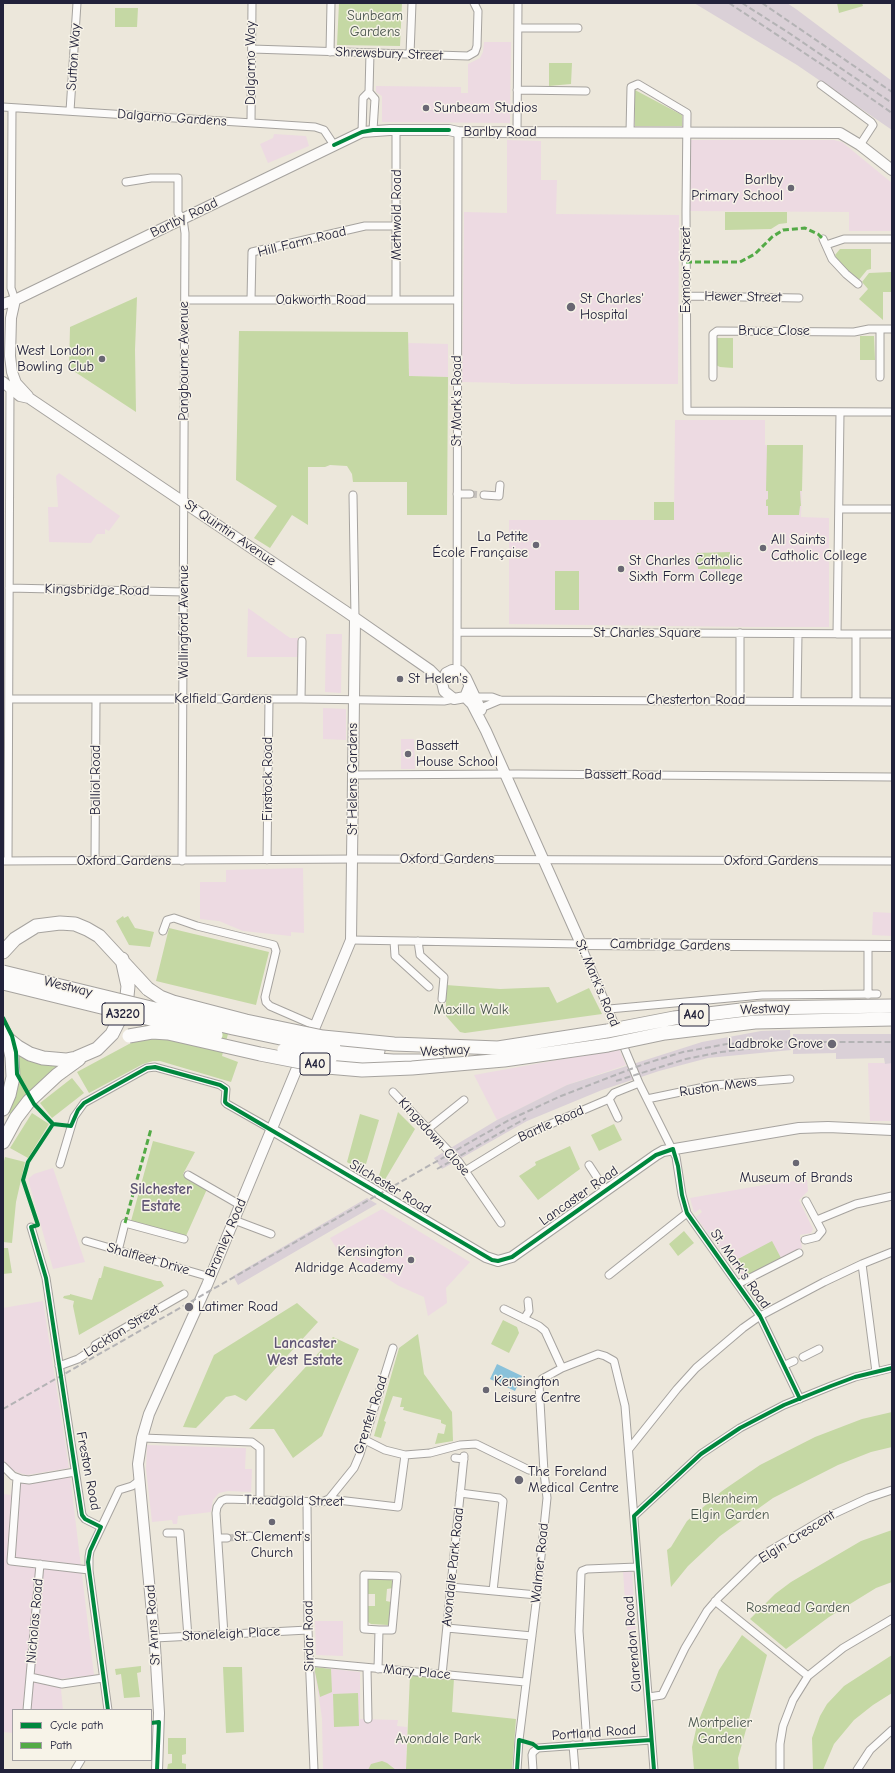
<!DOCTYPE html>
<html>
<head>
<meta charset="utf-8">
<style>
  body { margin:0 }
  #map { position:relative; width:895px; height:1773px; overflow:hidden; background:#ece7db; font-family:"Comic Neue",sans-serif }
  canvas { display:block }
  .frame { position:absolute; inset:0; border:4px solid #22223b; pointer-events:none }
  .legend { position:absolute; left:12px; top:1709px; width:140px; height:52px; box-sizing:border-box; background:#f7f3e8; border:1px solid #a29fa3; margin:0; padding:5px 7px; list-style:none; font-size:12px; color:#22223b }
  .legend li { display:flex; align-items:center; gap:8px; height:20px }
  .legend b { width:20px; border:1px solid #a29fa3 }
</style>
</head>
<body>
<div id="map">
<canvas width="895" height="1773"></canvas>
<div class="frame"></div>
<ul class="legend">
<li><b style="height:5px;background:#00873e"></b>Cycle path</li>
<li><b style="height:5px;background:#53aa46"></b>Path</li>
</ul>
</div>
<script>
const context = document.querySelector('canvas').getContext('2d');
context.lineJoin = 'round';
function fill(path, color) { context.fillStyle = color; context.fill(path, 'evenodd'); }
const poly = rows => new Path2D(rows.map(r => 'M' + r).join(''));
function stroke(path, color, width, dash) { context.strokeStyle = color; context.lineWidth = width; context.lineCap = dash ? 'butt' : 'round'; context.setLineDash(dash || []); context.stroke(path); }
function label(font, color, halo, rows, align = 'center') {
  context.font = font + ' "Comic Neue",sans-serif'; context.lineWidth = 3; context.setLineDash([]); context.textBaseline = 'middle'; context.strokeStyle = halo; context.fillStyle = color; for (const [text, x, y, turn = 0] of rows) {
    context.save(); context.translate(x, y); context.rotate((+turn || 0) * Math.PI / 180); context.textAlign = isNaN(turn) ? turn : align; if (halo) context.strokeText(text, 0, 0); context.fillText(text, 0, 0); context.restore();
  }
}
fill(poly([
  [484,42,511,42,510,123,382,122,382,96,376,92,376,86,461,87,461,93,468,93,468,64,480,58,483,52],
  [274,134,306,136,309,146,268,163,260,144,273,138],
  [507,140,541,141,541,180,557,180,556,214,679,215,678,384,510,384,510,383,462,382,464,212,507,213],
  [691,140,834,140,842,142,892,183,892,231,849,231,849,212,690,211],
  [408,343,448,344,448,377,409,376],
  [675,420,765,420,765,445,803,445,801,517,829,518,829,627,750,627,509,624,509,520,674,520],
  [59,473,120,516,109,531,105,529,105,534,97,534,91,543,49,542,48,507,58,507,56,476],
  [248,608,290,638,299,638,298,657,247,657],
  [326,634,342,634,341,693,325,692],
  [323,708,346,709,346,740,323,739],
  [401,739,414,739,415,769,401,769],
  [303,868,304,933,291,932,291,936,243,931,219,921,200,919,200,882,226,882,226,870],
  [873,912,892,913,892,936,872,935],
  [619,1049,626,1065,567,1085,497,1120,474,1075],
  [868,1063,892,1063,892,1121,870,1121],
  [53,1168,85,1262,53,1269,28,1179,34,1174],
  [807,1180,808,1191,799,1200,813,1229,811,1233,800,1235,802,1248,743,1280,696,1217,702,1212,700,1209,694,1213,690,1198,775,1183],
  [382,1209,470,1262,446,1288,447,1303,428,1316,424,1297,399,1286,348,1254,342,1257,330,1238],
  [43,1301,69,1468,27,1475,19,1473,11,1469,3,1460,3,1308],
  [147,1445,246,1448,245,1469,252,1469,251,1492,228,1491,219,1493,213,1500,211,1512,178,1516,177,1524,173,1524,172,1520,152,1522,146,1469],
  [70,1475,94,1675,60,1679,63,1710,13,1710,13,1733,3,1732,3,1494,11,1495,13,1480,21,1481],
  [623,1571,632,1571,636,1629,627,1630],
  [315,1621,343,1621,343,1656,316,1655],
  [314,1667,360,1672,360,1719,398,1720,397,1726,407,1727,406,1770,323,1770,322,1718]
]), '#eddae2');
fill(poly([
  [694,3,787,3,796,9,892,81,892,130,797,65],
  [790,1030,791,1050,708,1058,659,1071,602,1090,527,1121,442,1169,434,1158,497,1120,567,1085,702,1042,761,1031],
  [793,1034,892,1034,892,1063,885,1064,884,1058,836,1059,836,1053,793,1054],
  [367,1198,377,1204,238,1285,233,1276]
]), '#dad0d7');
fill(poly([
  [339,3,402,3,400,46,337,45],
  [837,3,862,3,863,6,839,13],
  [115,8,138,8,137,27,115,27],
  [549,63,572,63,571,84,549,86],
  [635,90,682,115,682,126,635,126],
  [725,212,787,212,787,223,779,224,771,229,725,230],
  [840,249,871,249,871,269,867,270,858,281,837,260,835,255],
  [891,272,891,292,883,292,883,320,859,299,868,289,862,282,869,273],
  [137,297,135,350,136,412,69,368,70,327],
  [239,331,408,332,409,376,448,377,447,515,407,515,407,482,353,482,352,474,347,466,330,465,325,467,308,467,308,525,292,515,270,548,254,538,277,506,236,480],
  [860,336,874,336,875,360,860,360],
  [717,338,733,338,733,368,720,367,716,365],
  [767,445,803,445,802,491,800,491,801,506,800,506,799,515,768,515,768,506,766,506,766,500,768,499,768,491,766,491],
  [654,502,674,502,674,520,654,520],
  [730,552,730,569,698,569,697,553],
  [555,571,579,571,579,610,555,610],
  [123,916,124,918,128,916,135,928,154,932,150,947,129,945,116,921],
  [169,928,269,952,256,1005,156,981],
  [446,985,500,989,549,987,557,1003,589,988,602,1014,465,1033,460,1032,446,1016],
  [194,1025,228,1034,222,1056,238,1062,231,1082,160,1061,153,1061,143,1064,89,1093,77,1072,129,1044,140,1040,151,1038,163,1038,189,1044],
  [17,1055,36,1063,56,1065,57,1070,13,1116,8,1112],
  [72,1078,84,1093,52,1118,40,1103],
  [398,1112,415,1129,383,1183,378,1179],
  [32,1113,49,1124,28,1158,10,1148],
  [360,1114,379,1120,366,1164,363,1164,361,1171,347,1162],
  [614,1124,622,1140,599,1151,591,1135],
  [153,1141,195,1152,183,1174,207,1189,186,1236,131,1221],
  [570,1146,580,1169,538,1200,519,1176,536,1165,535,1162],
  [5,1157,25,1162,16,1202,12,1243,3,1242,3,1165],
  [684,1231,694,1243,678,1256,669,1244],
  [772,1241,781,1258,747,1276,738,1259],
  [3,1248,8,1248,12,1273,3,1274],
  [104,1266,157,1281,161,1281,164,1286,79,1335,73,1306,74,1301,63,1298,64,1296,70,1295,70,1294,92,1300,99,1278,101,1278],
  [297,1303,318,1322,246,1401,235,1395,226,1397,196,1428,183,1427,214,1355],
  [503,1320,517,1327,519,1333,509,1353,491,1344],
  [418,1334,424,1374,452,1412,453,1441,435,1444,438,1433,444,1434,446,1425,441,1423,441,1420,403,1410,404,1407,400,1407,402,1398,393,1396,384,1421,386,1422,381,1438,374,1436,399,1348],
  [333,1337,359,1349,322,1436,293,1458,274,1429,249,1429],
  [892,1412,892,1447,871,1452,838,1465,773,1498,720,1536,688,1566,671,1587,667,1550,671,1547,687,1521,722,1491,760,1465,815,1437,862,1419],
  [892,1530,892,1582,876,1588,829,1617,786,1649,750,1619,775,1594,791,1582,861,1541],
  [369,1577,391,1579,392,1581,393,1588,387,1589,386,1601,391,1602,390,1622,388,1625,371,1624,368,1622,368,1606,375,1606,375,1594,367,1594,367,1579],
  [742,1635,767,1655,738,1758,739,1770,694,1770,692,1747,697,1725,719,1670],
  [892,1655,892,1693,873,1705,854,1720,834,1744,823,1770,813,1770,812,1738,820,1716,827,1704,844,1686],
  [141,1666,141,1672,137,1673,140,1697,124,1698,121,1674,116,1675,115,1669],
  [223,1667,242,1667,244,1732,226,1733],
  [314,1667,331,1669,332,1692,320,1697],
  [410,1674,454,1678,452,1712,516,1719,512,1770,406,1770],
  [358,1693,359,1726,334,1727,333,1694],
  [168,1738,186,1738,186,1754,182,1755,182,1763,186,1764,186,1770,167,1770,168,1764,172,1763,172,1754,168,1754],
  [382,1761,387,1763,396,1770,368,1770,371,1764]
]), '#c5d8a4');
fill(poly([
  [497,1364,522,1376,515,1391,490,1379]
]), '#89c1da');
stroke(poly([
  [470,494,484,495],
  [227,1538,240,1537]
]), '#c4c0bb', 7, [7, 3.5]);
const street = poly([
  [518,28,578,28],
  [252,49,468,56,475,52,477,46,478,11,474,3],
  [330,52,331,3],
  [410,54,412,3],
  [821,85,871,122,873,125,860,145],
  [517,90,586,91],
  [369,92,375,99,373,130],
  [3,107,315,127,324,130,334,145],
  [12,108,11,288,15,300],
  [70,111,77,3],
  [251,123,252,3],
  [396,130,396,300],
  [362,132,363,98,369,92,370,53],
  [517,132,518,3],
  [630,132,631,87,638,84,687,113,686,211,687,411,892,412],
  [126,182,151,178,178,178,178,213,183,219,185,233,182,861],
  [823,239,832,259,846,274,858,284],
  [826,245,844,239,892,239],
  [686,296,799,298],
  [185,300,457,300],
  [251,300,252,252,365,226,397,226],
  [713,377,713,334,717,331,854,332,869,329,892,329],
  [880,377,880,329],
  [457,494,470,494],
  [353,495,355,618],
  [484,495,499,496,500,485],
  [839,509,892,509],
  [9,588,184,592],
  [457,632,892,634],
  [740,633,740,701],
  [837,634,840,413],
  [457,670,458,132],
  [475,697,492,697,500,700,892,702],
  [9,699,301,699,444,701,454,699],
  [301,699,302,641],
  [797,701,798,634],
  [856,701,856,634],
  [481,708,500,700],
  [353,775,518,774,892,777],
  [267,860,269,699],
  [3,861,360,859,892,861],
  [8,861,10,388],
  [95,861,96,699],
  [163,931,167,920,174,918,197,926,274,945,276,951,265,997,266,1002,270,1006,316,1026],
  [351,940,581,944,617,1030],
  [394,941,395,956,429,987],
  [418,941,420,955,444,977,442,999],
  [868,995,868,946],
  [609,1009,762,995,877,994],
  [621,1040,639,1083,676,1157,682,1195,687,1213,760,1316,800,1399],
  [393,1092,459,1162,501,1223],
  [609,1099,618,1118],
  [647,1099,714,1085,790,1079],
  [429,1128,464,1100],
  [60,1164,74,1117,84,1103,147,1068,155,1067,220,1085,226,1089,225,1102,227,1104,271,1129],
  [589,1165,606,1191],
  [465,1171,520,1137,609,1099,614,1093,639,1083],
  [188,1175,240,1205],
  [234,1220,271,1234],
  [817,1220,856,1204,892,1196],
  [31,1227,46,1278,82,1515,85,1519,101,1527],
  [805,1240,817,1237,822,1231,806,1201],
  [86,1241,210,1277],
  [118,1251,125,1223,184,1239],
  [862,1264,876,1372],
  [609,1275,687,1213],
  [738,1284,799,1253],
  [504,1309,539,1326,545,1331,562,1368],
  [524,1319,529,1311,528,1301],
  [803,1357,819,1349],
  [785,1365,794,1361],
  [59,1366,78,1359,95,1348,95,1345,184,1294],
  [142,1438,252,1442,260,1448,260,1500],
  [365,1440,385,1450,405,1455,430,1453,460,1445,476,1444,529,1470,544,1472],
  [629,1449,677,1389,696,1368,743,1328,760,1316,824,1282,862,1264,892,1252],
  [455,1458,464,1459],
  [3,1466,13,1476,21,1479,29,1480,75,1472],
  [17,1478,11,1561,89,1570],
  [460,1493,499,1498,503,1501,493,1591],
  [329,1499,354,1468,360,1454,393,1348],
  [307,1502,308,1630,314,1770],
  [634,1516,701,1454,740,1428,784,1405,831,1386,855,1377,892,1368],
  [167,1533,180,1533,188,1637],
  [240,1537,250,1536],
  [218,1538,227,1538],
  [451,1587,537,1595],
  [715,1601,808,1676],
  [447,1628,532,1636],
  [224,1635,216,1513,217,1507,221,1501,226,1499,322,1502,329,1499,398,1507,405,1455],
  [155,1638,308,1630],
  [309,1662,525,1682],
  [367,1668,368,1719],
  [378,1669,379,1630,364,1629,364,1575,397,1576,392,1630,379,1630],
  [442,1675,464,1456],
  [30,1677,62,1684,103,1678],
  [649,1697,662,1695,685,1648,707,1611,719,1597,757,1560,771,1550,825,1518,868,1498,892,1490],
  [27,1710,40,1564],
  [108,1710,89,1570,89,1557,90,1551,119,1490,132,1486,140,1480],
  [587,1744,579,1631,581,1573,582,1571,587,1569,637,1567],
  [573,1745,575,1770],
  [75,1770,81,1760],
  [517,1770,519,1740,537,1595,547,1498,544,1472,539,1384,542,1379,562,1368,598,1354,605,1356,614,1361,625,1406,654,1770],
  [533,1770,532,1755,533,1752,538,1748,651,1740],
  [780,1770,780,1744,783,1726,793,1700,808,1676,843,1648,892,1619],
  [857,1770,870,1750,892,1730]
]);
const secondary = poly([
  [15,300,11,318,10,356,12,372,16,383,28,396],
  [3,304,15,300,362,132,390,130,449,130,458,132,840,133,860,145,892,170],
  [3,382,20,396,29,398,345,611,430,670,442,682],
  [469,687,465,697,454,699,444,691,442,682,446,673,452,670,460,671,466,678,481,710],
  [465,697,472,704,486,731,581,944,892,946],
  [309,1041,351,940,355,618],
  [271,1129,486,1257,498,1261,512,1257,656,1155,663,1151,799,1128,828,1127,892,1130],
  [157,1770,159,1713,155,1646,138,1464,142,1438,149,1414,207,1285,302,1056]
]);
const highway = poly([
  [3,952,15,939,36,926,60,923,75,924,87,929,99,936,148,989],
  [3,1031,8,1039,18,1047,30,1054,43,1058,66,1060,76,1058,97,1049,112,1034,126,1006,128,986,122,959],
  [334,1048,378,1051],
  [331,1057,393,1061,438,1061],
  [3,1109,9,1095,13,1077,12,1057,8,1039],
  [3,1142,16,1118,29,1101,57,1075,79,1059]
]);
stroke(street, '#a6a39f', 9);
stroke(secondary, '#a6a39f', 12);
stroke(highway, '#a6a39f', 15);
stroke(street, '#fcfbfa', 7);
stroke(secondary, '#fcfbfa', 10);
stroke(highway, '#fcfbfa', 13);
stroke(poly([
  [729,3,833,72,892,113],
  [742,3,789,33,892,103],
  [762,3,892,92],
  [616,1081,686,1059,721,1052,754,1048],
  [437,1169,526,1118],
  [3,1409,509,1120,561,1096,644,1064,683,1052,727,1044,791,1042,892,1042]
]), '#b4b3b5', 2, [6, 3]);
const highwayBridge = poly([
  [3,972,233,1028,285,1039,334,1048],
  [3,983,216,1035],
  [148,989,160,997,173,1002,246,1021,323,1037,394,1044,498,1048,607,1031,674,1018,758,1008,892,1006],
  [129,1036,152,1032,168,1033,260,1054,327,1067,362,1070,412,1068,504,1060,608,1045,665,1033,755,1022,892,1019],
  [284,1050,331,1057]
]);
stroke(highwayBridge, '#a6a39f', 15, []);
stroke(highwayBridge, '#fcfbfa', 13);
stroke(poly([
  [686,262,740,262,755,254,772,237,783,230,805,228,818,234,823,239],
  [125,1223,151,1129]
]), '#53aa46', 3, [6, 3]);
stroke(poly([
  [334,145,362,132,373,130,449,130],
  [3,1018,12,1036,16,1052,17,1074,34,1104,53,1124,71,1126,78,1110,84,1103,147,1068,155,1067,220,1085,226,1089,225,1102,227,1104,492,1260,498,1261,512,1257,656,1155,673,1149,678,1166,682,1195,687,1213,760,1316,800,1399],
  [53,1124,28,1162,23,1180,38,1225,31,1227,46,1278,82,1515,85,1519,101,1527,90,1551,88,1562,108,1710],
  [151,1723,159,1722,157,1770],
  [517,1770,519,1740,533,1744,538,1748,651,1740],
  [654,1770,634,1516,701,1454,740,1428,784,1405,831,1386,855,1377,892,1368]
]), '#00873e', 4);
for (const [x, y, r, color] of [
  [426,108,4,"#696773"],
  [791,188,4,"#696773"],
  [571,307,5,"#696773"],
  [102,359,4,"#696773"],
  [536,545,4,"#696773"],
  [763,548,4,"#696773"],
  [621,569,4,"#696773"],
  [400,679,4,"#696773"],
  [408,754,4,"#696773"],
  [832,1044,5,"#696773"],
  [796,1163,4,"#696773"],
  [411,1260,4,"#696773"],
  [189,1307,5,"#696773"],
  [486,1390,4,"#696773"],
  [519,1480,5,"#696773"],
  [272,1522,4,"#696773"]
]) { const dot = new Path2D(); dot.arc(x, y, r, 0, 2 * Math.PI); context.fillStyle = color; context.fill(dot); stroke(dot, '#f7f3e8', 1.5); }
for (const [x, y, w] of [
  [123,1014,42],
  [694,1015,30],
  [315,1064,30]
]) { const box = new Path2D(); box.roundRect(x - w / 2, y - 11, w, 22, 3); context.fillStyle = '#f7f3e8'; context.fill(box); stroke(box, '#22223b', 1); }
label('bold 13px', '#22223b', null, [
  ["A3220",123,1014],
  ["A40",694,1015],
  ["A40",315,1064]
]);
label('14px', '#49554d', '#f7f3e8', [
  ["Sunbeam",375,16],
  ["Gardens",375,32],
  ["Maxilla Walk",471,1010],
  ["Blenheim",730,1499],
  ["Elgin Garden",730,1515],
  ["Rosmead Garden",798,1608],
  ["Montpelier",720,1723],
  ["Garden",720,1739],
  ["Avondale Park",438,1739]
]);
label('14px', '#22223b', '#f7f3e8', [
  ["Shrewsbury Street",389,54,2],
  ["Sutton Way",74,57,-86],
  ["Dalgarno Way",251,63,-90],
  ["Dalgarno Gardens",172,118,4],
  ["Barlby Road",500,132],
  ["Methwold Road",397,215,-90],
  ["Barlby Road",184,218,-26],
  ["Hill Farm Road",302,242,-14],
  ["Exmoor Street",686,270,-90],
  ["Hewer Street",743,297,1],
  ["Oakworth Road",321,300],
  ["Bruce Close",774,331],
  ["Pangbourne Avenue",184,361,-90],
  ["St Mark's Road",457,401,-90],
  ["St Quintin Avenue",230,533,34],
  ["Kingsbridge Road",97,590,1],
  ["Wallingford Avenue",184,622,-90],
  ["St Charles Square",647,633],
  ["Kelfield Gardens",223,699],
  ["Chesterton Road",696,700],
  ["Bassett Road",623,775,1],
  ["Finstock Road",268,779,-90],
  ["St Helens Gardens",353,779,-90],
  ["Balliol Road",96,780,-90],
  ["Oxford Gardens",447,859],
  ["Oxford Gardens",124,861],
  ["Oxford Gardens",771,861],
  ["Cambridge Gardens",670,945,1],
  ["St. Mark's Road",597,983,67],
  ["Westway",68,987,14],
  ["Westway",765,1009,-3],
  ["Westway",445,1051,-3],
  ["Ruston Mews",718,1087,-8],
  ["Bartle Road",551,1124,-24],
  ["Kingsdown Close",434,1137,48],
  ["Silchester Road",390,1187,31],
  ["Lancaster Road",579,1196,-35],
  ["Bramley Road",226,1238,-67],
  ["Shalfleet Drive",148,1259,16],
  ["St. Mark's Road",740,1269,55],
  ["Lockton Street",122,1331,-32],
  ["Grenfell Road",371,1415,-72],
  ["Freston Road",88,1471,79],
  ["Treadgold Street",294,1501,1],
  ["Elgin Crescent",797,1537,-32],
  ["Walmer Road",540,1563,-84],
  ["Avondale Park Road",453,1567,-84],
  ["Nicholas Road",35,1621,-85],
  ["St Anns Road",153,1625,-94],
  ["Stoneleigh Place",231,1634,-3],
  ["Sirdar Road",309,1636,-91],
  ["Clarendon Road",633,1644,-95],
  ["Mary Place",417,1672,5],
  ["Portland Road",594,1733,-4]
]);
label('14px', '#22223b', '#f7f3e8', [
  ["Sunbeam Studios",434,108],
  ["Barlby",783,180,"right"],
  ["Primary School",783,196,"right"],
  ["St Charles'",580,299],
  ["Hospital",580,315],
  ["West London",94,351,"right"],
  ["Bowling Club",94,367,"right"],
  ["La Petite",528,537,"right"],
  ["École Française",528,553,"right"],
  ["All Saints",771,540],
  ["Catholic College",771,556],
  ["St Charles Catholic",629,561],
  ["Sixth Form College",629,577],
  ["St Helen's",408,679],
  ["Bassett",416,746],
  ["House School",416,762],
  ["Ladbroke Grove",823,1044,"right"],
  ["Museum of Brands",796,1178,"center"],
  ["Kensington",403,1252,"right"],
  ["Aldridge Academy",403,1268,"right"],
  ["Latimer Road",198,1307],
  ["Kensington",494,1382],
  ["Leisure Centre",494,1398],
  ["The Foreland",528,1472],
  ["Medical Centre",528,1488],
  ["St. Clement's",272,1537,"center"],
  ["Church",272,1553,"center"]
], 'left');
label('bold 15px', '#5f5574', '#f7f3e8', [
  ["Silchester",161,1190],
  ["Estate",161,1207],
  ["Lancaster",305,1344],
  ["West Estate",305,1361]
]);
</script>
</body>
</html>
